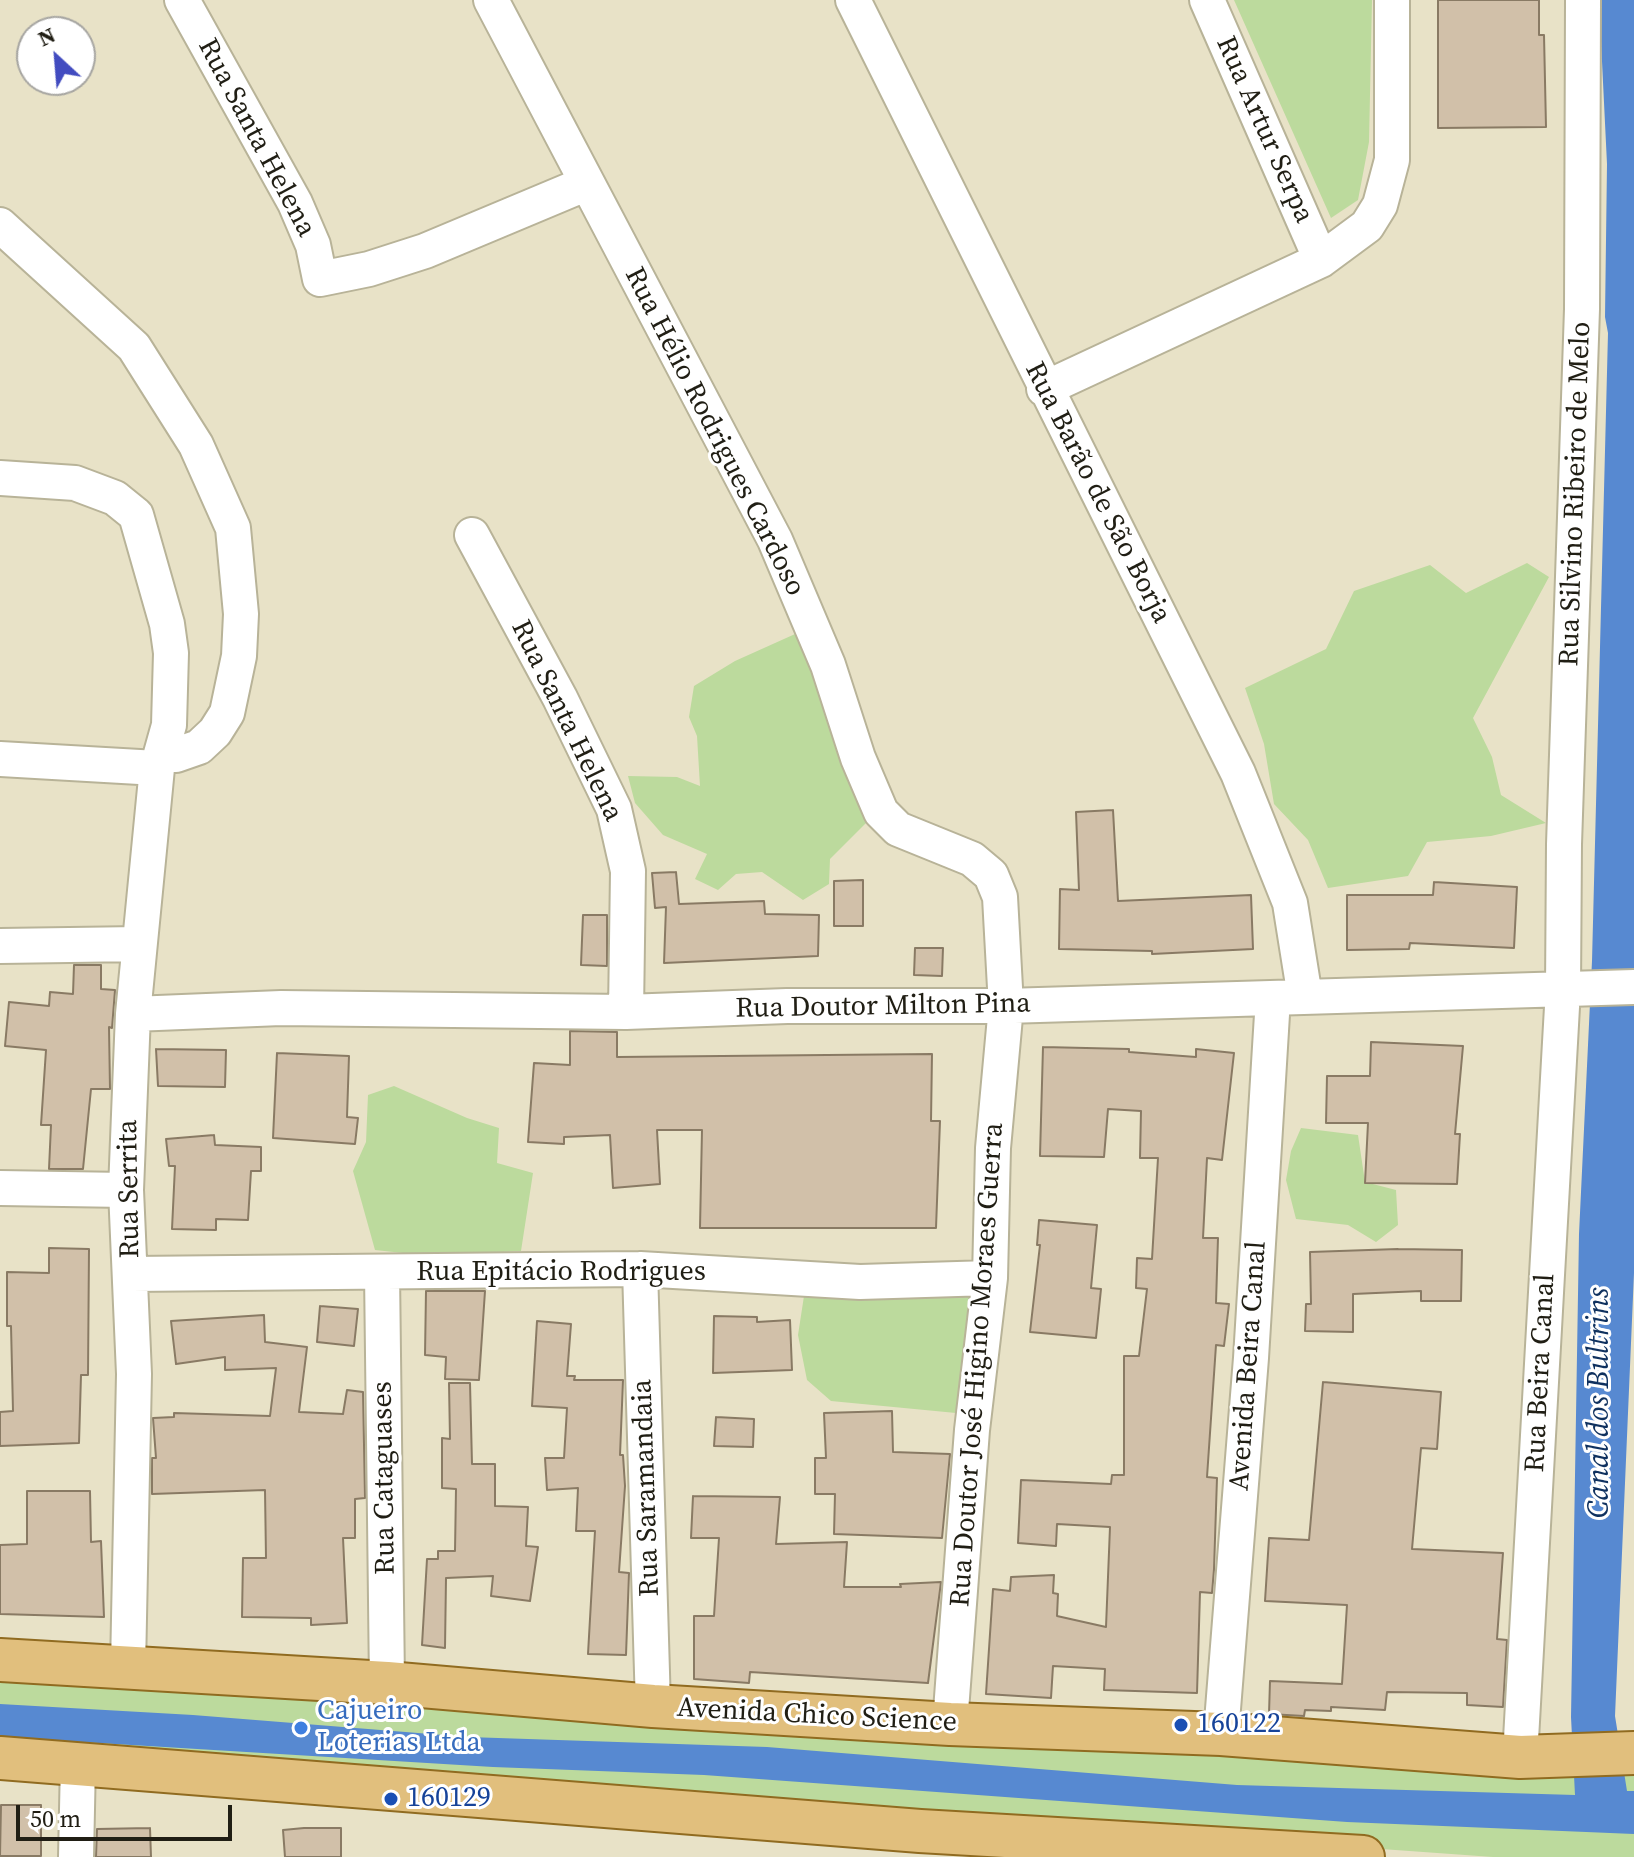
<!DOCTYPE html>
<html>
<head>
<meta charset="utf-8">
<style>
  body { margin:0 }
  #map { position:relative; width:1634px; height:1857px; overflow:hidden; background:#e8e2c7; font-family:"Source Serif 4",serif }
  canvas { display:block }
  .north { position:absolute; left:16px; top:16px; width:80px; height:80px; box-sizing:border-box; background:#fff; border:2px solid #a6a5a1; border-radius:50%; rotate:334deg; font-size:22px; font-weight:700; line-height:32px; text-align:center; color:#201e14 }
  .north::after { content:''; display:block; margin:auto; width:28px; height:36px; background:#424cc0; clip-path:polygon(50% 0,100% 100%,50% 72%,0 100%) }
  .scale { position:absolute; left:16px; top:1805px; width:216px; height:36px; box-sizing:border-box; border:4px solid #201e14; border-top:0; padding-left:10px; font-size:24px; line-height:28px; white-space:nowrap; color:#201e14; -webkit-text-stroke:6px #fff; paint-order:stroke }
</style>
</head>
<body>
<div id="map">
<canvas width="1634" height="1857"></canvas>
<div class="north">N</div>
<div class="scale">50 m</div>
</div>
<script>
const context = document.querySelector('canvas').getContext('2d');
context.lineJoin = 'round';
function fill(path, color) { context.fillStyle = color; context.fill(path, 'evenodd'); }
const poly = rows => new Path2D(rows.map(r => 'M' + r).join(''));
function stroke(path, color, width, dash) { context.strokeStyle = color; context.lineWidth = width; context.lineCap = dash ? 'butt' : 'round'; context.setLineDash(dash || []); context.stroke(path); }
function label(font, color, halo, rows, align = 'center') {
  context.font = font + ' "Source Serif 4",serif'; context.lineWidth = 6; context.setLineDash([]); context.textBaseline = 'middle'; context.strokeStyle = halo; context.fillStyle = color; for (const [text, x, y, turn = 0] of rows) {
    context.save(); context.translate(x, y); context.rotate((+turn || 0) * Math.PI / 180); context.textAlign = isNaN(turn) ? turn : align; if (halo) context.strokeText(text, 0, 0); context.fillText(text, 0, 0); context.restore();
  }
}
fill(poly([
  [1234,0,1372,0,1369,142,1358,200,1331,218],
  [1527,563,1549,577,1473,718,1492,757,1501,795,1546,823,1491,836,1427,842,1408,876,1328,888,1308,840,1274,804,1264,744,1245,688,1326,649,1354,591,1430,565,1466,593],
  [804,630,836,746,866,823,830,859,829,884,803,900,762,872,736,874,718,890,695,879,707,854,663,835,635,803,628,776,677,777,700,786,697,736,689,717,694,686,735,661],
  [394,1086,467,1118,499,1128,497,1163,533,1173,521,1251,431,1256,375,1250,353,1171,366,1142,368,1095],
  [1301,1128,1358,1135,1365,1182,1396,1190,1398,1225,1376,1242,1348,1225,1296,1219,1286,1180,1291,1151],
  [970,1290,956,1413,831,1401,807,1380,798,1335,804,1296],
  [0,1670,1634,1768,1634,1857,1493,1857,0,1750]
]), '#bcda9d');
fill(poly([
  [1599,0,1634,0,1634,1273,1615,1716,1627,1791,1634,1791,1634,1834,1347,1822,704,1775,493,1767,0,1737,0,1704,193,1715,468,1737,767,1747,1237,1785,1575,1795,1571,1717,1579,1234,1592,961,1608,333,1605,317,1607,164]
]), '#5789d1');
const building = poly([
  [1438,0,1539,0,1539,35,1544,35,1546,127,1438,128,1438,0],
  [1113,810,1118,901,1251,895,1253,949,1152,954,1152,951,1059,949,1060,889,1079,890,1076,812,1113,810],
  [676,872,679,904,764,901,765,914,819,915,818,956,664,963,666,907,655,908,652,873,676,872],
  [863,880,863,926,834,926,834,881,863,880],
  [1434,882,1517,887,1514,948,1410,943,1409,949,1347,950,1347,895,1433,895,1434,882],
  [583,915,607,915,607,966,581,965,583,915],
  [915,948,943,948,942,976,914,975,915,948],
  [74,965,101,965,101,989,115,990,112,1028,109,1027,110,1089,91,1089,83,1169,49,1169,51,1125,41,1125,46,1050,5,1046,9,1002,49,1006,50,992,73,994,74,965],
  [570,1031,617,1032,617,1057,932,1054,931,1121,940,1121,936,1228,700,1228,702,1130,657,1130,660,1184,613,1188,610,1135,564,1137,564,1144,528,1142,534,1063,570,1065,570,1031],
  [1371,1042,1463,1046,1455,1134,1460,1134,1457,1184,1365,1183,1368,1123,1326,1123,1327,1076,1370,1076,1371,1042],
  [1043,1047,1129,1049,1129,1052,1196,1057,1196,1049,1234,1053,1222,1160,1207,1158,1203,1238,1218,1238,1216,1303,1229,1304,1224,1346,1216,1345,1207,1477,1217,1478,1214,1569,1212,1593,1200,1592,1197,1693,1104,1690,1105,1669,1053,1666,1051,1698,986,1694,993,1589,1010,1591,1011,1577,1054,1575,1053,1593,1058,1594,1057,1616,1106,1627,1110,1527,1057,1524,1056,1546,1018,1543,1021,1480,1111,1484,1112,1475,1124,1475,1124,1356,1139,1356,1147,1289,1136,1288,1137,1258,1152,1259,1158,1158,1140,1158,1141,1111,1108,1109,1104,1157,1040,1156,1043,1047],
  [156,1049,226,1050,225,1087,158,1086,156,1049],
  [277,1053,349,1056,347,1117,358,1118,355,1144,273,1138,277,1053],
  [214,1135,215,1145,261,1147,261,1171,251,1171,248,1220,216,1219,216,1230,172,1229,175,1166,169,1166,166,1139,214,1135],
  [1039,1220,1097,1225,1091,1288,1101,1289,1096,1338,1030,1332,1040,1245,1037,1245,1039,1220],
  [49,1248,89,1249,88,1375,81,1375,79,1443,0,1446,0,1412,13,1411,11,1326,7,1326,7,1272,49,1273,49,1248],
  [1398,1249,1462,1250,1461,1301,1421,1301,1421,1291,1353,1294,1353,1332,1305,1331,1306,1304,1311,1304,1310,1252,1398,1249],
  [426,1291,485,1291,479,1380,445,1379,446,1357,425,1355,426,1291],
  [320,1306,358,1309,354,1346,317,1342,320,1306],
  [264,1315,265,1342,307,1347,299,1412,343,1414,347,1390,363,1392,365,1498,355,1499,355,1538,343,1538,347,1623,311,1625,311,1618,242,1617,243,1558,266,1558,265,1490,152,1494,152,1458,156,1458,153,1418,174,1417,174,1413,270,1416,276,1368,225,1370,225,1357,176,1364,171,1321,264,1315],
  [714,1316,757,1317,757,1322,790,1320,792,1370,713,1373,714,1316],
  [537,1321,571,1324,567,1376,575,1376,574,1380,623,1380,620,1455,623,1455,625,1486,619,1572,629,1573,626,1655,588,1654,595,1531,576,1531,578,1488,547,1490,545,1458,564,1458,567,1408,532,1406,537,1321],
  [1323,1382,1441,1392,1437,1449,1421,1448,1412,1549,1503,1553,1497,1639,1507,1640,1503,1707,1467,1705,1467,1693,1387,1692,1385,1710,1331,1707,1331,1711,1305,1710,1304,1716,1269,1714,1270,1681,1342,1684,1347,1605,1265,1601,1269,1538,1309,1540,1323,1382],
  [449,1383,470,1383,472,1464,495,1464,495,1506,528,1507,526,1546,538,1547,530,1601,491,1596,493,1576,446,1578,445,1648,422,1645,427,1559,438,1559,438,1551,455,1551,456,1489,442,1488,442,1438,450,1439,449,1383],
  [892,1411,893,1452,950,1454,942,1538,834,1534,835,1494,815,1494,815,1458,826,1458,824,1413,892,1411],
  [716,1417,754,1419,753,1447,714,1446,716,1417],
  [27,1491,90,1491,91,1542,101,1541,104,1617,0,1614,0,1545,27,1544,27,1491],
  [693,1496,780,1497,776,1544,847,1542,844,1587,901,1587,900,1584,941,1582,928,1683,750,1672,749,1683,694,1679,694,1616,714,1616,719,1538,691,1538,693,1496],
  [1,1805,41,1805,41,1856,0,1856,1,1805],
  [150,1828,151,1857,96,1857,97,1829,150,1828],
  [304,1828,341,1828,341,1857,285,1857,283,1830,304,1828]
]);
fill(building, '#d1c0a9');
stroke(building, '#897a64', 2);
const minor = poly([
  [182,0,295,203,313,245,320,279,369,269,425,251,585,184],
  [491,0,775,540,828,665,858,758,881,812,898,829,972,859,991,875,1000,897,1006,1006,993,1148,990,1278,972,1430,950,1724],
  [853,0,1238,773,1290,903,1305,997],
  [1207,0,1321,260],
  [0,225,134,347,196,445,233,528,241,614,239,656,227,713,215,732,199,747,176,755,161,755],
  [1044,389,1321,260,1367,226,1380,205,1392,160,1392,0],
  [0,478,75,483,115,498,136,515,167,624,171,653,169,725,157,768],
  [472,535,560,698,614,809,628,871,626,1012],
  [0,759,157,768,133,1014,126,1190,134,1374,128,1667],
  [0,946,139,944],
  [133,1014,281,1008,626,1012,787,1006,1006,1006,1634,987],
  [0,1188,126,1190],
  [640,1269,653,1706],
  [382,1272,387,1683],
  [132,1274,640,1269,860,1282,990,1278],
  [1221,1734,1251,1358,1273,998],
  [1520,1757,1563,989,1564,844,1582,309,1583,0],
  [76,1857,78,1762]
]);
const major = poly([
  [0,1660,387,1683,653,1706,950,1724,1221,1734,1520,1757,1634,1753],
  [0,1758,920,1831,1363,1857]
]);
stroke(minor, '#b8b398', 38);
stroke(major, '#906b20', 46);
stroke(minor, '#fff', 34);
stroke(major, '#e1bf7d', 42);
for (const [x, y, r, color] of [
  [1181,1725,8,"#1a4fb4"],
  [301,1728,8,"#3f7fe0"],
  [391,1799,8,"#1a4fb4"]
]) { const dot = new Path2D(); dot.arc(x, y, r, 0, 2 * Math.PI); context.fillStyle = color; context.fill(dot); stroke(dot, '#fff', 3); }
label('28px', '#201e14', '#fff', [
  ["Rua Artur Serpa",1264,130,66],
  ["Rua Santa Helena",256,138,62],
  ["Rua Hélio Rodrigues Cardoso",714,432,63],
  ["Rua Barão de São Borja",1097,493,63],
  ["Rua Silvino Ribeiro de Melo",1576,494,-88],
  ["Rua Santa Helena",566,721,64],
  ["Rua Doutor Milton Pina",883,1007,-1],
  ["Rua Serrita",130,1189,-91],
  ["Rua Epitácio Rodrigues",561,1273],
  ["Rua Doutor José Higino Moraes Guerra",978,1365,-86],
  ["Avenida Beira Canal",1249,1366,-86],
  ["Rua Beira Canal",1541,1373,-87],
  ["Rua Cataguases",385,1478,-91],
  ["Rua Saramandaia",647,1488,-92],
  ["Avenida Chico Science",817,1716,3]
]);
label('28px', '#366cbe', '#fff', [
  ["Cajueiro",317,1712],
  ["Loterias Ltda",317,1744]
], 'left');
label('28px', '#164399', '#fff', [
  ["160122",1197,1725],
  ["160129",407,1799]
], 'left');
label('italic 30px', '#0f315f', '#fff', [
  ["Canal dos Bultrins",1600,1403,-90]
]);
</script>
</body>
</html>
